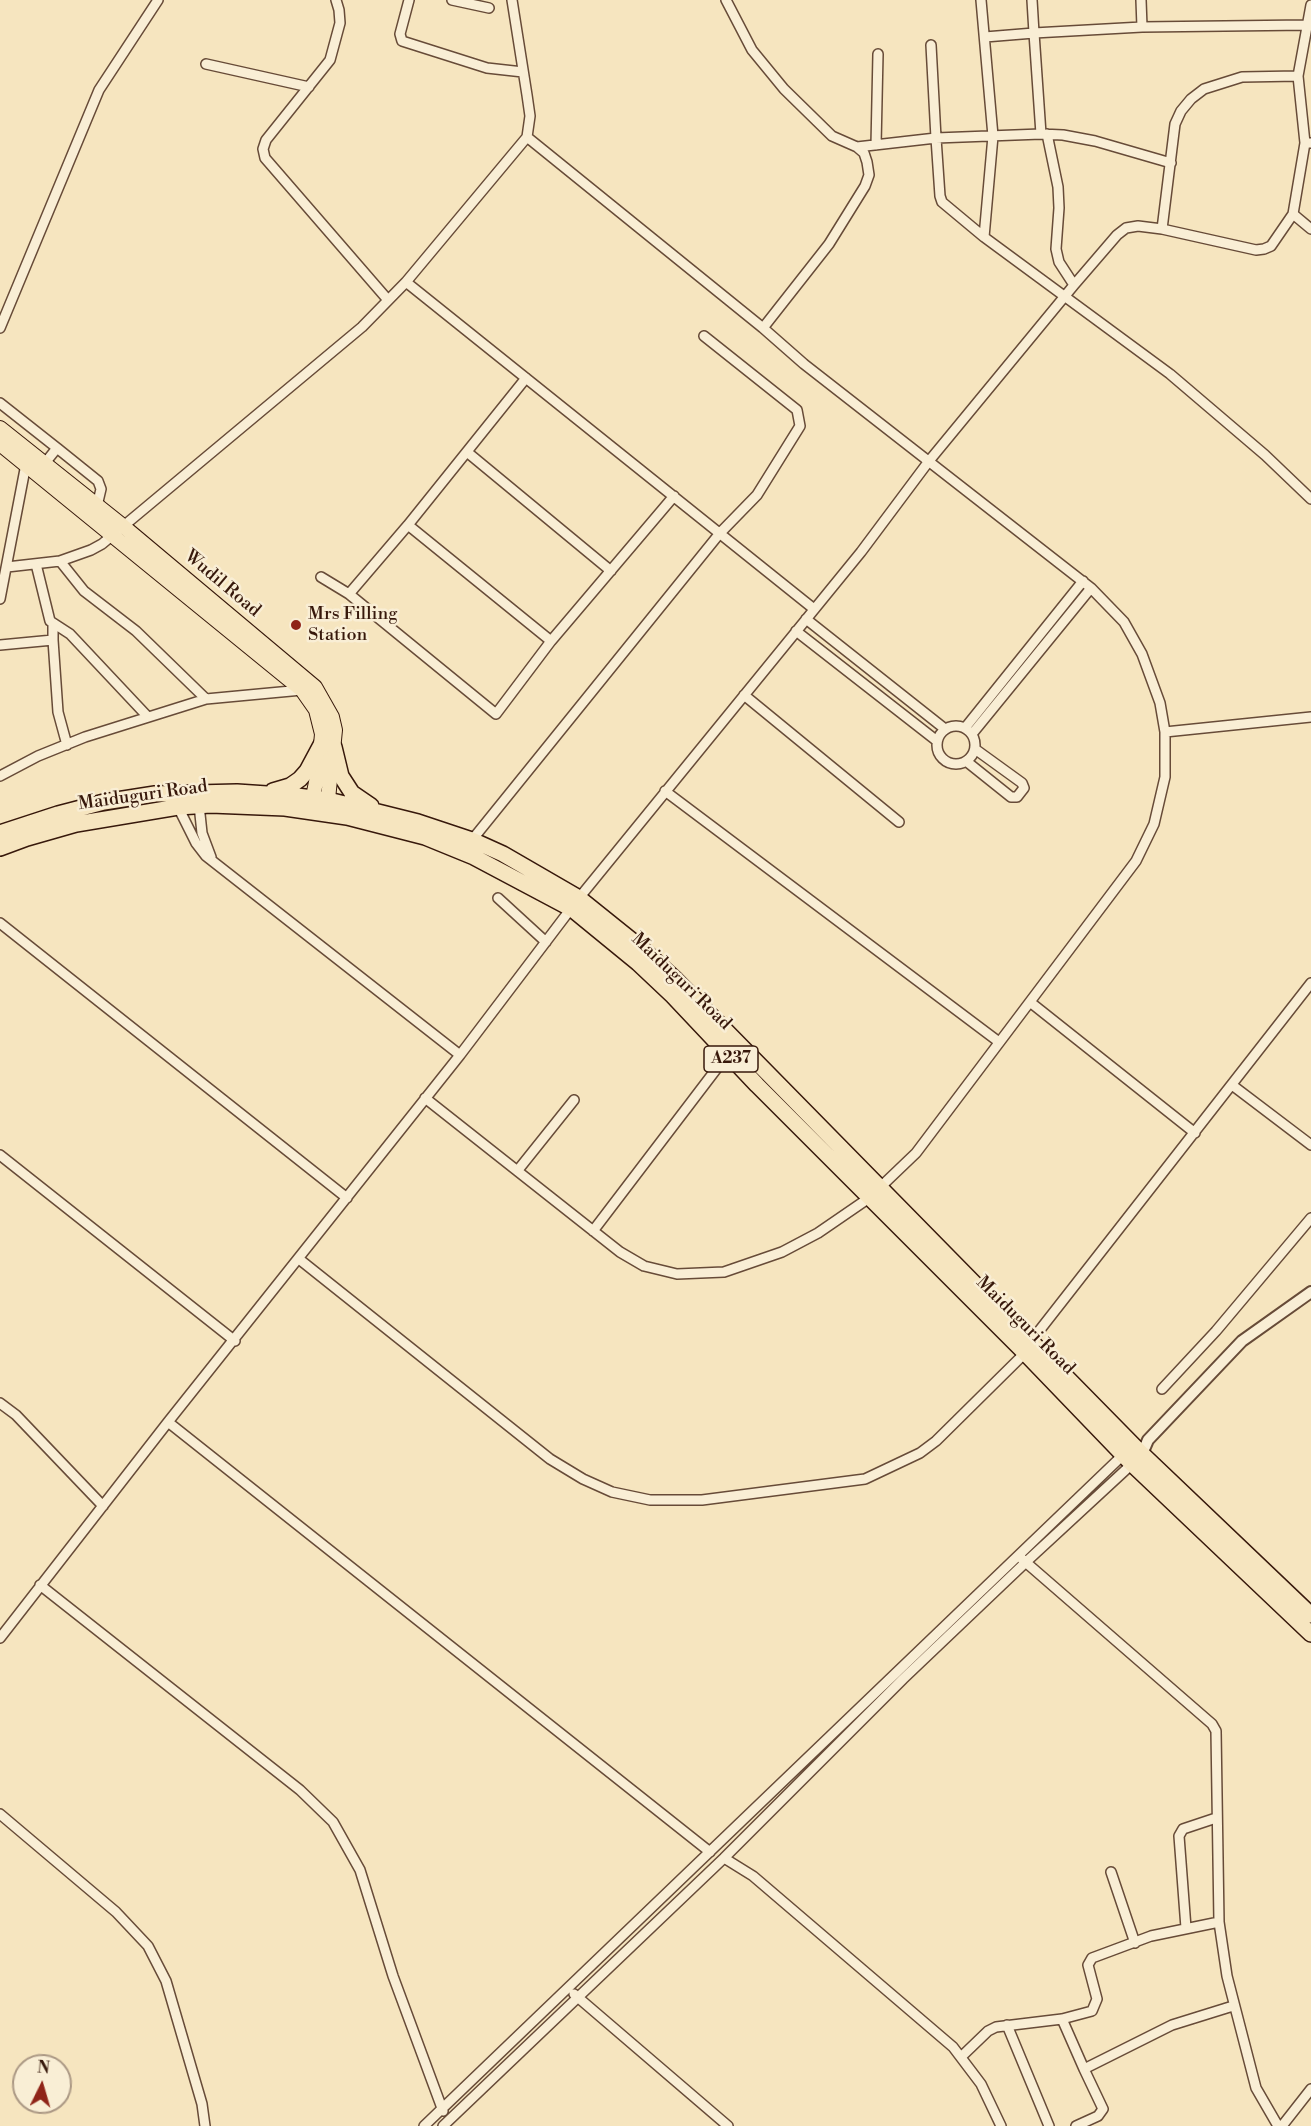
<!DOCTYPE html>
<html>
<head>
<meta charset="utf-8">
<style>
  body { margin:0 }
  #map { position:relative; width:1311px; height:2126px; overflow:hidden; background:#f6e5bf; font-family:"Libre Bodoni",serif }
  canvas { display:block }
  .north { position:absolute; left:12px; top:2054px; width:60px; height:60px; box-sizing:border-box; background:#f9eed5; border:2px solid #ab9884; border-radius:50%; rotate:5deg; font-size:16px; font-weight:700; line-height:24px; text-align:center; color:#37180b }
  .north::after { content:''; display:block; margin:auto; width:21px; height:27px; background:#8f2418; clip-path:polygon(50% 0,100% 100%,50% 72%,0 100%) }
</style>
</head>
<body>
<div id="map">
<canvas width="1311" height="2126"></canvas>
<div class="north">N</div>
</div>
<script>
const context = document.querySelector('canvas').getContext('2d');
context.lineJoin = 'round';
const poly = rows => new Path2D(rows.map(r => 'M' + r).join(''));
function stroke(path, color, width, dash) { context.strokeStyle = color; context.lineWidth = width; context.lineCap = dash ? 'butt' : 'round'; context.setLineDash(dash || []); context.stroke(path); }
function label(font, color, halo, rows, align = 'center') {
  context.font = font + ' "Libre Bodoni",serif'; context.lineWidth = 5; context.setLineDash([]); context.textBaseline = 'middle'; context.strokeStyle = halo; context.fillStyle = color; for (const [text, x, y, turn = 0] of rows) {
    context.save(); context.translate(x, y); context.rotate((+turn || 0) * Math.PI / 180); context.textAlign = isNaN(turn) ? turn : align; if (halo) context.strokeText(text, 0, 0); context.fillText(text, 0, 0); context.restore();
  }
}
const minor = poly([
  [336,0,339,10,340,23,330,60,266,140,263,149,265,158,388,300],
  [409,0,400,34,402,41,487,68,523,72],
  [452,0,489,8],
  [726,0,752,50,784,89,832,136,857,147,864,153,867,162,869,175,865,186,829,244,763,328],
  [981,0,993,136,984,237],
  [1141,0,1142,27],
  [985,37,1034,33,1032,0],
  [931,45,936,138,940,196,942,202,984,237,1170,374,1265,455,1311,499],
  [206,64,309,87],
  [1041,134,1034,33,1142,27,1307,25],
  [1047,134,1058,187,1059,208,1056,249,1059,262,1074,285],
  [1305,143,1298,76,1311,5],
  [876,145,878,54],
  [857,147,936,138,1041,134,1063,135,1095,141,1171,163],
  [1293,214,1311,229],
  [1162,229,1175,124,1181,111,1191,99,1204,89,1242,77,1298,76],
  [406,282,814,609],
  [0,328,99,90,158,0],
  [526,378,408,525,551,641,674,496],
  [0,403,57,448,45,463],
  [57,448,98,481,101,489,97,506],
  [467,452,611,571],
  [60,561,84,591,136,631,206,699],
  [36,564,50,621,70,634,148,717],
  [7,567,60,561,91,550,102,544,362,327,406,282,527,137,530,116,527,95,512,0],
  [321,577,349,594,496,714,551,641],
  [349,594,408,525],
  [0,599,26,464],
  [806,619,945,729],
  [796,631,937,741],
  [53,640,58,712,67,745],
  [0,645,53,640,53,623],
  [744,695,899,822],
  '937 745a19 19 0 1 1 38 0a19 19 0 1 1-38 0Z',
  [965,728,1083,581],
  [1165,732,1311,717],
  [972,734,1091,588],
  [966,761,1011,797,1017,797,1024,788,1022,783,975,749],
  [0,776,38,756,85,737,206,699,302,690],
  [665,791,999,1042],
  [199,805,202,833,211,857],
  [178,807,196,843,206,856,460,1055],
  [472,840,720,533,757,495,800,426,797,410,704,336],
  [498,898,546,942],
  [0,923,347,1198],
  [1030,1002,1195,1133],
  [1232,1085,1311,1145],
  [425,1098,620,1252,644,1266,677,1274,724,1272,782,1252,818,1233,869,1198,916,1153,1136,861,1154,824,1165,777,1165,732,1160,703,1142,654,1124,622,1091,588,804,364,763,328,527,137],
  [0,1155,235,1341],
  [518,1170,574,1100],
  [593,1231,727,1055],
  [299,1259,550,1459,583,1479,612,1492,650,1500,702,1500,865,1479,920,1453,936,1441,1025,1353],
  [1032,1340,1311,983],
  [1162,1389,1216,1331,1311,1218],
  [0,1403,16,1415,103,1506],
  [168,1422,710,1852],
  [1022,1559,1212,1724,1216,1731,1219,1922,1227,1976,1256,2088,1278,2126],
  [40,1585,300,1790,333,1822,360,1870,393,1976,443,2111],
  [0,1638,168,1422,460,1055,579,898,861,552,929,461,1074,285,1117,235,1126,228,1138,226,1162,229,1256,250,1264,249,1271,246,1293,214,1305,143,1311,143],
  [0,1814,116,1912,148,1946,166,1981,202,2104,205,2126],
  [724,1858,753,1876,953,2047,981,2084,1001,2126],
  [1111,1872,1135,1943],
  [1186,1928,1179,1836,1183,1829,1216,1818],
  [574,1994,728,2126],
  [1062,2019,1084,2069,1172,2025,1233,2006],
  [1007,2025,1049,2126],
  [961,2057,988,2031,996,2027,1062,2019,1092,2011,1097,1999,1088,1965,1092,1958,1151,1936,1219,1922],
  [424,2126,1123,1455],
  [443,2126,724,1858,903,1679,1026,1562,1132,1464],
  [1076,2126,1098,2116,1103,2109,1084,2069],
  [1282,2126,1311,2089]
]);
const tertiary = poly([
  [1138,1458,1142,1454,1148,1440,1242,1341,1311,1292]
]);
const primary = poly([
  [0,428,123,526,315,687,332,717,335,730,327,809],
  [0,444,302,690,316,710,322,734,319,767,311,807]
]);
const trunk = poly([
  [334,747,341,776,352,793,371,806],
  [273,791,290,786,300,779,307,771,322,743],
  [0,833,58,814,104,802,155,794,237,792,297,796,328,800,378,812,418,822,472,840,503,854,579,898,640,947,676,980,1142,1454,1311,1615],
  [0,848,27,838,76,824,178,807,211,805,285,808,347,817,425,837,474,857,572,909,638,963,673,996,757,1085,1025,1353,1132,1464,1311,1634]
]);
stroke(minor, '#674b38', 12);
stroke(tertiary, '#674b38', 14);
stroke(primary, '#37180b', 16);
stroke(trunk, '#37180b', 18);
stroke(minor, '#f9eed5', 9);
stroke(tertiary, '#f9eed5', 10);
stroke(primary, '#f6e5bf', 14);
stroke(trunk, '#f6e5bf', 15);
for (const [x, y, r, color] of [
  [296,625,6,"#8f2418"]
]) { const dot = new Path2D(); dot.arc(x, y, r, 0, 2 * Math.PI); context.fillStyle = color; context.fill(dot); stroke(dot, '#f9eed5', 2); }
for (const [x, y, w] of [
  [731,1059,54]
]) { const box = new Path2D(); box.roundRect(x - w / 2, y - 13, w, 26, 4.5); context.fillStyle = '#f9eed5'; context.fill(box); stroke(box, '#37180b', 1.5); }
label('bold 16px', '#37180b', null, [
  ["A237",731,1059]
]);
label('18px', '#37180b', '#f9eed5', [
  ["Wudil Road",222,584,40],
  ["Maiduguri Road",143,796,-8],
  ["Maiduguri Road",681,982,44],
  ["Maiduguri Road",1025,1326,45]
]);
label('18px', '#37180b', '#f9eed5', [
  ["Mrs Filling",308,615],
  ["Station",308,636]
], 'left');
</script>
</body>
</html>
